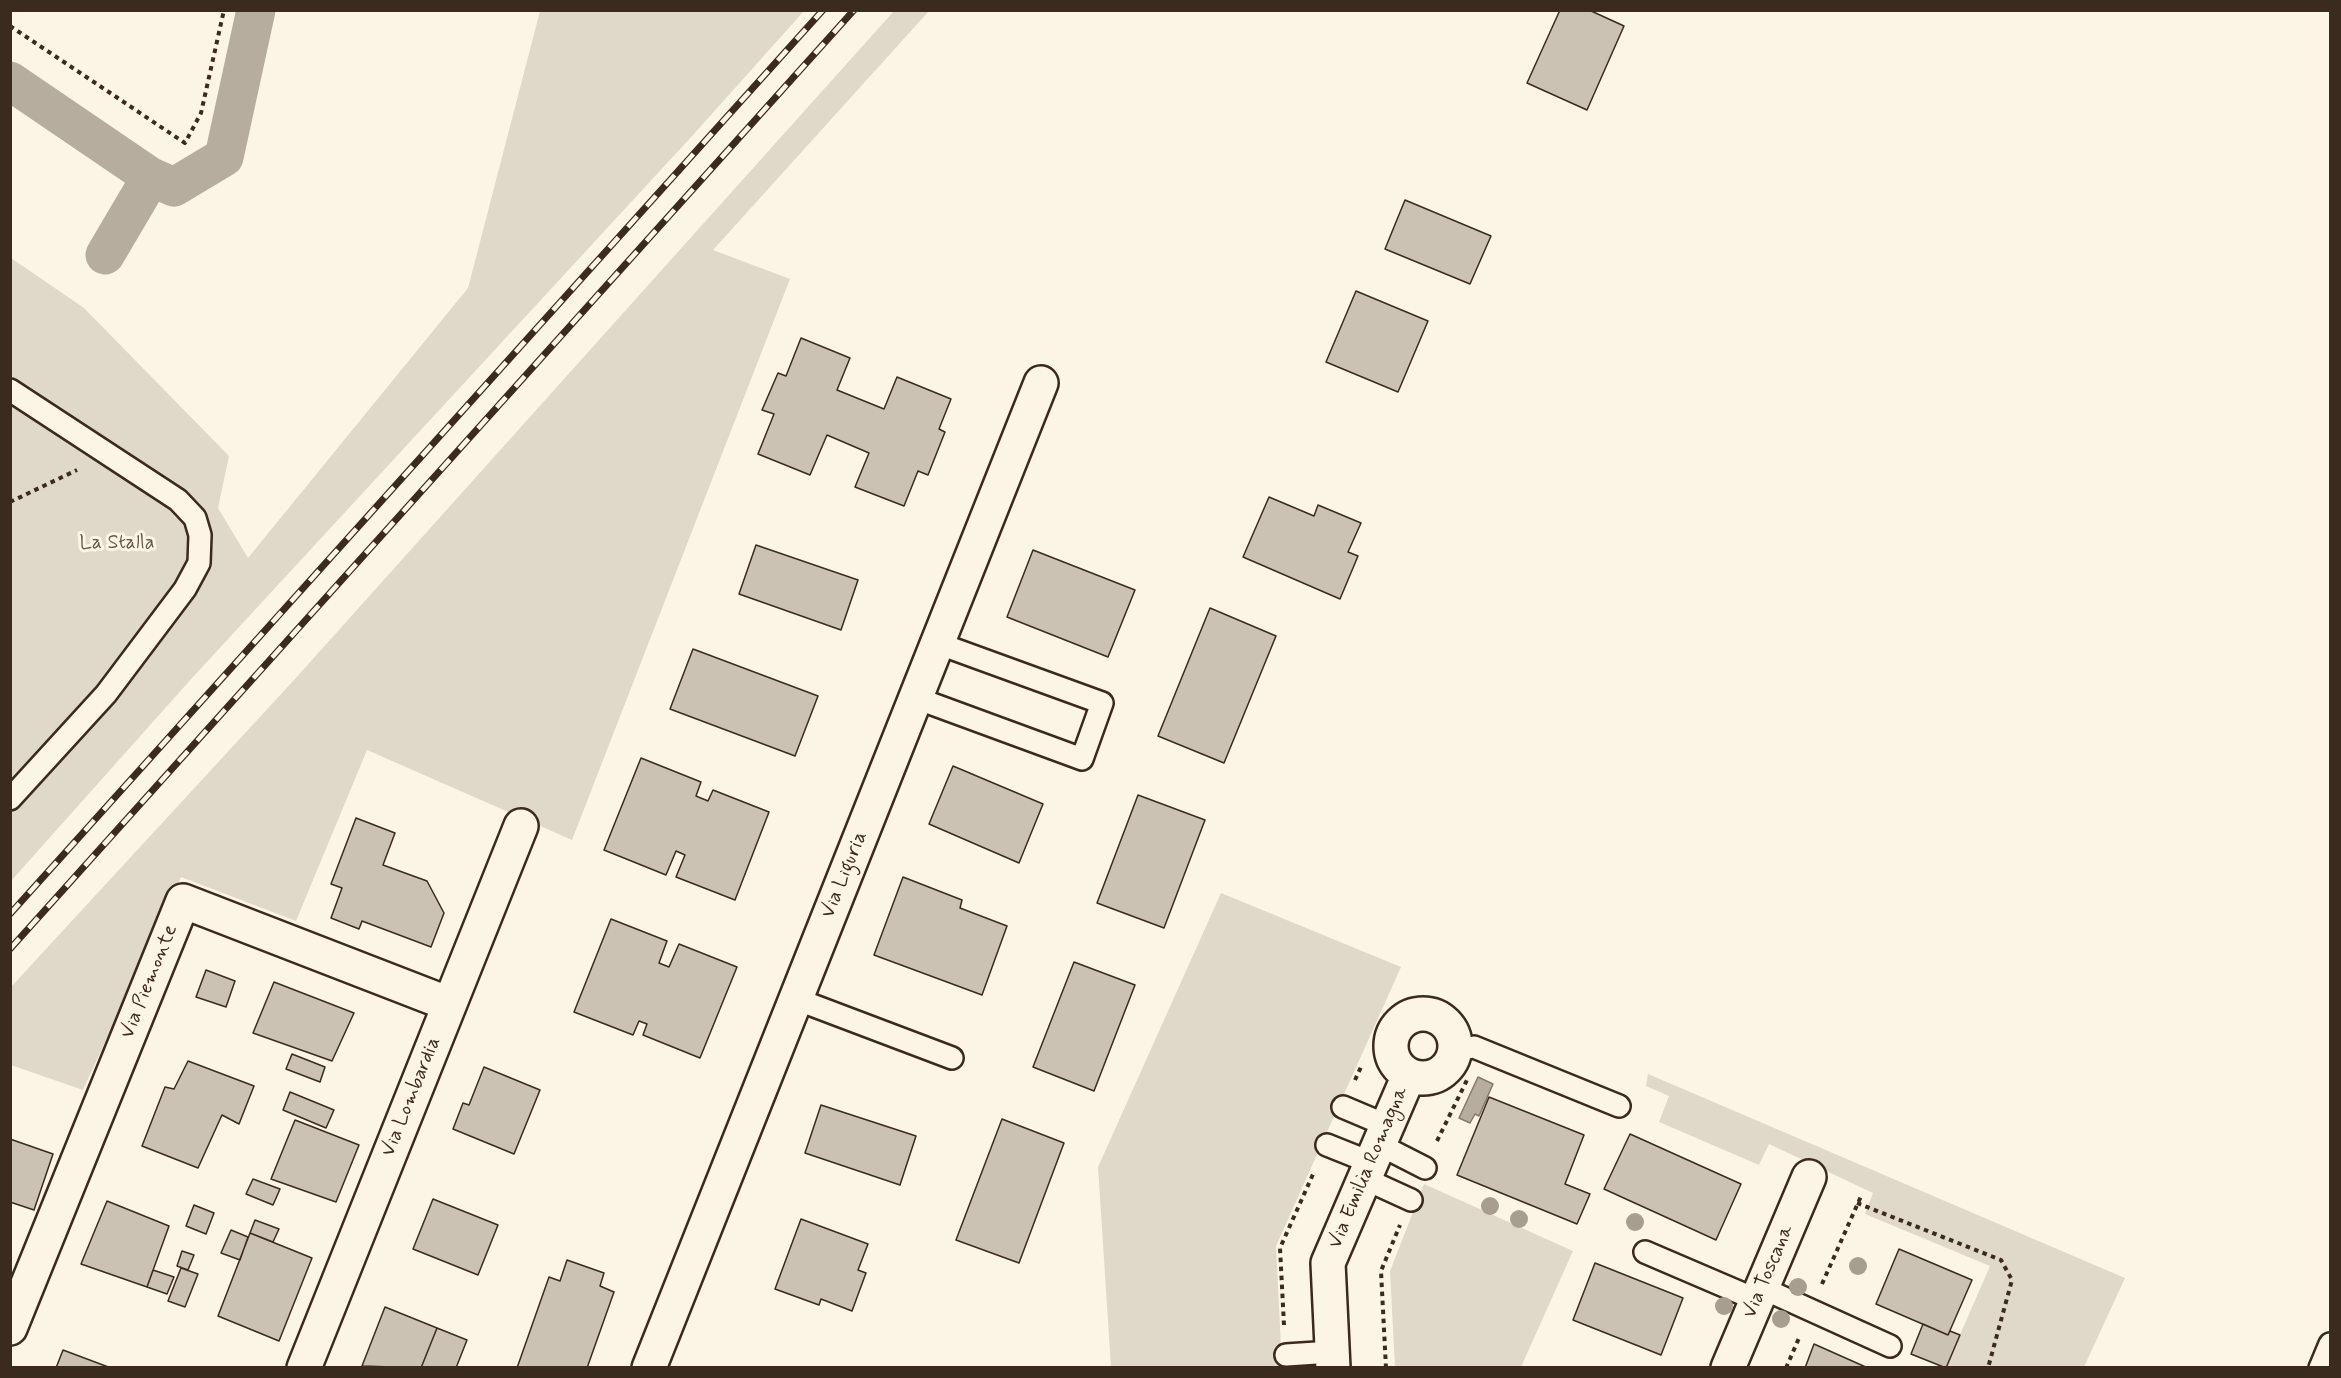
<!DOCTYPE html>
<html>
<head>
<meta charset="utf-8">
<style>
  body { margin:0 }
  #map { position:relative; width:2341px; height:1378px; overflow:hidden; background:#fcf5e5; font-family:Mynerve,sans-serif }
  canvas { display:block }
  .frame { position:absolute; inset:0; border:12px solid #3b2a1e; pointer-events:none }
</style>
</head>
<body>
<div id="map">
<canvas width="2341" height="1378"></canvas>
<div class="frame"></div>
</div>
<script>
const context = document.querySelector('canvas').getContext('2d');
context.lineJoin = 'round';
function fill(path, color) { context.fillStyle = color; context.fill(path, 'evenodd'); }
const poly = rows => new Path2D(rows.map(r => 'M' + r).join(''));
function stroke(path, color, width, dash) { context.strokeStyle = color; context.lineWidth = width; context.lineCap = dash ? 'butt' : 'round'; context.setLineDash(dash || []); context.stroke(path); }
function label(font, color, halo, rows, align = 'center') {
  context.font = font + ' Mynerve,sans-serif'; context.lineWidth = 6; context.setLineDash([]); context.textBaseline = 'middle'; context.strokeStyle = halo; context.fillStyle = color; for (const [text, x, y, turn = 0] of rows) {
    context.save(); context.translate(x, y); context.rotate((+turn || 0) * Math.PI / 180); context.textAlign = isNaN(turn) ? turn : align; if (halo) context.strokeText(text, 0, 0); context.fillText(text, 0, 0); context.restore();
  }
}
fill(poly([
  [540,11,804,11,693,135,193,677,11,881,11,258,84,308,229,456,218,508,248,558,468,288],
  [894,11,929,11,713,250,790,279,572,840,367,750,296,921,181,877,83,1090,11,1065,10,988,294,680],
  [1221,893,1401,967,1276,1246,1282,1367,1111,1367,1098,1167],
  [1648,1074,2125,1278,2084,1367,1946,1367,1990,1266,1865,1214,1873,1193,1769,1144,1759,1165,1659,1122,1669,1096,1646,1086],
  [1424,1184,1573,1251,1521,1367,1395,1367,1390,1271]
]), '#e0d8c8');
const water = poly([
  [1478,1077,1493,1084,1479,1116,1475,1114,1470,1123,1459,1118,1478,1077]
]);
fill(water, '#b7ad9e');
stroke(water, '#85796b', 1.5);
stroke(poly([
  [10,81,151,177],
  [105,255,151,177,174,187,224,157,256,10]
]), '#b7ad9e', 39);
const building = poly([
  [1560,10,1589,10,1624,26,1587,110,1527,83,1560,10],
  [1405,200,1491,236,1470,284,1385,249,1405,200],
  [1356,291,1428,321,1398,392,1326,362,1356,291],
  [801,338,850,358,837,390,884,409,897,377,951,399,939,429,945,432,928,475,918,471,904,506,855,487,869,453,827,435,810,475,758,454,774,414,762,410,778,373,786,376,801,338],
  [1269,497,1314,516,1318,505,1361,523,1348,552,1358,556,1340,599,1243,557,1269,497],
  [756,545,858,580,841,630,739,594,756,545],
  [1033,550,1135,590,1108,657,1007,617,1033,550],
  [1210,608,1276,636,1224,763,1158,736,1210,608],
  [693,649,818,696,795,756,670,709,693,649],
  [641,758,701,782,696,796,708,801,713,790,769,812,735,900,676,877,685,855,676,851,666,875,604,850,641,758],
  [953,766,1043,804,1019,863,929,824,953,766],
  [1138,795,1205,820,1164,928,1097,903,1138,795],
  [356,818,395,833,383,865,427,881,444,913,431,947,362,921,359,929,331,918,342,888,331,884,356,818],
  [903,877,962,900,960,908,1007,926,982,995,874,955,903,877],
  [611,919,667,941,659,963,669,967,679,944,737,967,700,1058,643,1035,647,1024,639,1021,633,1035,574,1012,611,919],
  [1074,962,1135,985,1094,1091,1033,1067,1074,962],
  [206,970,235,981,226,1007,196,997,206,970],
  [274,982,354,1013,332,1061,253,1033,274,982],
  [292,1054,325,1067,320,1082,286,1069,292,1054],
  [188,1061,254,1086,239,1124,222,1115,198,1168,142,1146,165,1087,174,1089,188,1061],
  [484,1067,540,1090,514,1154,453,1129,463,1103,469,1105,484,1067],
  [290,1092,334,1110,326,1128,283,1110,290,1092],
  [1489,1097,1584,1135,1565,1184,1590,1194,1577,1224,1457,1175,1489,1097],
  [821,1105,916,1136,900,1185,805,1153,821,1105],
  [1002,1119,1064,1143,1019,1263,956,1240,1002,1119],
  [295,1120,359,1145,336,1202,271,1179,295,1120],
  [1630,1134,1741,1184,1716,1240,1604,1189,1630,1134],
  [10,1139,53,1154,34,1210,10,1202,10,1139],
  [253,1179,280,1189,273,1205,246,1194,253,1179],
  [433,1199,498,1225,478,1275,413,1249,433,1199],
  [107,1201,169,1226,147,1287,81,1264,107,1201],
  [194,1205,214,1213,206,1234,186,1226,194,1205],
  [801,1219,868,1244,858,1270,866,1273,852,1311,821,1299,819,1305,775,1289,801,1219],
  [255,1220,279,1229,273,1242,250,1233,255,1220],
  [231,1230,248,1237,240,1260,221,1253,231,1230],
  [250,1233,312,1258,279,1341,218,1316,250,1233],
  [1899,1249,1972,1280,1948,1335,1876,1304,1899,1249],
  [182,1251,194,1255,188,1270,177,1266,182,1251],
  [567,1260,604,1273,600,1286,614,1292,587,1368,517,1368,549,1277,560,1281,567,1260],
  [1595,1263,1683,1298,1661,1355,1573,1320,1595,1263],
  [181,1268,198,1274,185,1307,168,1301,181,1268],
  [153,1270,174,1277,167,1294,147,1287,153,1270],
  [385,1307,437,1328,421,1368,362,1366,385,1307],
  [1923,1324,1948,1335,1950,1331,1960,1335,1946,1368,1911,1354,1923,1324],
  [437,1328,467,1340,456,1368,421,1368,437,1328],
  [1814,1344,1868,1368,1805,1368,1814,1344],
  [63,1350,111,1368,56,1368,63,1350]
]);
fill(building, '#ccc2b3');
stroke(building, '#3b2a1e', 1.5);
const lane = poly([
  [10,390,178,500,195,518,200,535,199,563,185,589,106,694,10,799],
  [916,698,1082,759,1102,703,937,643],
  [796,999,952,1058],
  [1455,1050,1474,1047,1619,1106],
  [1343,1107,1388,1126],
  [1327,1145,1372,1163],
  [1380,1145,1425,1168],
  [1365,1179,1411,1200],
  [1645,1252,1757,1300],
  [1762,1288,1890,1346],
  [1286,1355,1332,1352],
  [2320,1368,2330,1344]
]);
const street = poly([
  '1391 1046a32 32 0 1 1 64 0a32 32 0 1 1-64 0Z',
  [10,1328,183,901,449,1004],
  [304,1368,521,826],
  [649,1368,1041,383],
  [1333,1368,1328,1263,1409,1075],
  [1728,1368,1809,1177]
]);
stroke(lane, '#3b2a1e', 26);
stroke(street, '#3b2a1e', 38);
stroke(poly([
  [10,26,185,143,201,113,224,10],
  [10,502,77,470],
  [1355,1080,1361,1067],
  [1437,1141,1468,1078],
  [1857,1203,2001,1260,2012,1280,1988,1368],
  [1822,1284,1862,1194],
  [1284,1325,1280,1248,1314,1172],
  [1386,1368,1381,1271,1400,1225],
  [1786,1368,1799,1338]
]), '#3b2a1e', 4, [4.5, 4.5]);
stroke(lane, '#fcf5e5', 21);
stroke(street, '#fcf5e5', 33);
const rail = poly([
  [10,914,823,10],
  [10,949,854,10]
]);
stroke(rail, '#3b2a1e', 7);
stroke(rail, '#fcf5e5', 4.5, [14]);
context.fillStyle = '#a89e8f';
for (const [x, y] of [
  [1490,1206],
  [1519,1219],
  [1635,1222],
  [1858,1266],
  [1798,1287],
  [1724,1306],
  [1781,1319]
]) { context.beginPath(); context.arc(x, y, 9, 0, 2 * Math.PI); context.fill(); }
label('20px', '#645648', '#fcf5e5', [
  ["La Stalla",117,544]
]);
label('20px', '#3b2a1e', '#fcf5e5', [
  ["Via Liguria",845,875,-68],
  ["Via Piemonte",150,982,-68],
  ["Via Lombardia",412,1097,-68],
  ["Via Emilia Romagna",1369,1168,-67],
  ["Via Toscana",1769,1272,-67]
]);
</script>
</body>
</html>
